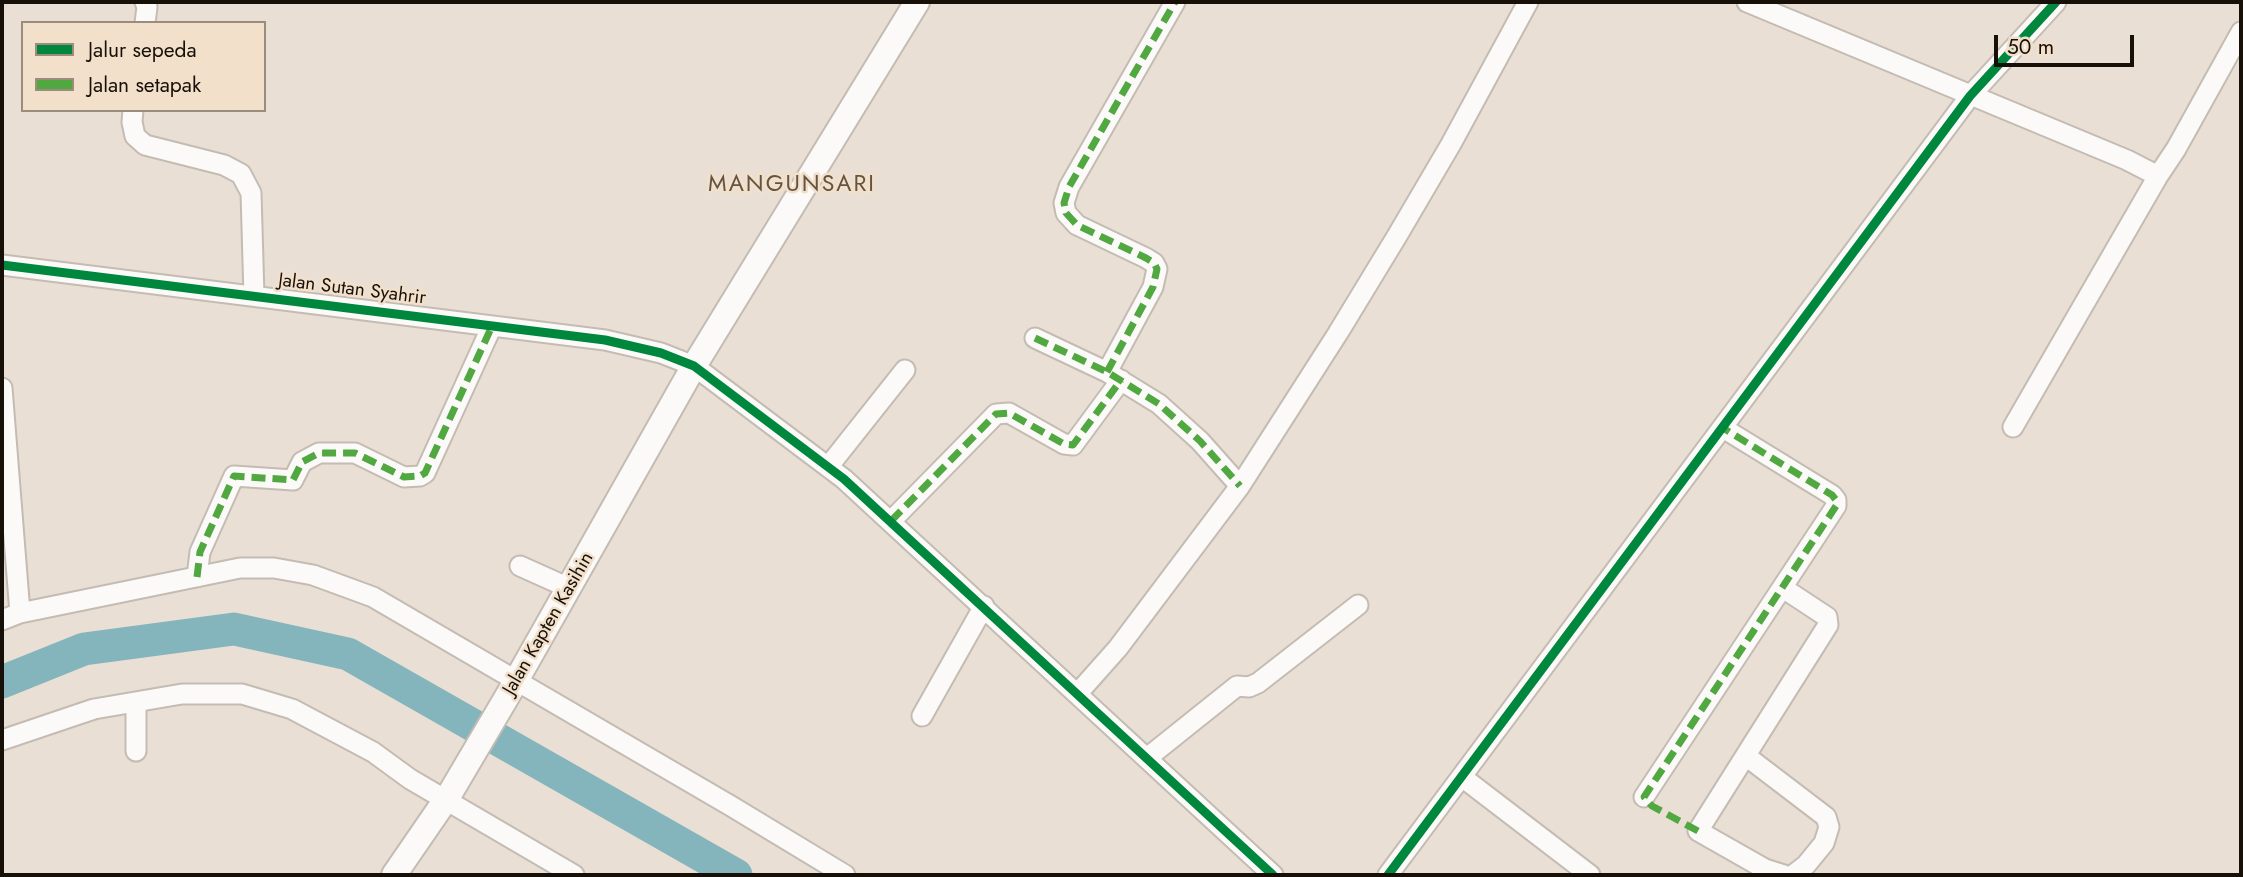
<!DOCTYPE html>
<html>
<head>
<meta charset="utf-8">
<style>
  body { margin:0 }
  #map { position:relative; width:2243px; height:877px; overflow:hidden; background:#e9dfd4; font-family:Jost,sans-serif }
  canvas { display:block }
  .frame { position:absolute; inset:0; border:4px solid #161009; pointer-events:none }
  .legend { position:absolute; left:21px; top:21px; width:245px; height:91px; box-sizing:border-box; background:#f2e0cb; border:2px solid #9a8d7d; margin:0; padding:9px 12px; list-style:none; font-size:21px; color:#161009 }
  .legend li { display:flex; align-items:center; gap:14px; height:35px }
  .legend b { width:35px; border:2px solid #9a8d7d }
  .scale { position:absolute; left:1994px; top:35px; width:140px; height:32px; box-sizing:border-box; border:4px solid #161009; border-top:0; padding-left:9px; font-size:21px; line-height:24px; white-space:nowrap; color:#161009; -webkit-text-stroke:5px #f2e0cb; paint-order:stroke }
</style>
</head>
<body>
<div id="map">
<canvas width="2243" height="877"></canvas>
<div class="frame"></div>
<ul class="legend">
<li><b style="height:9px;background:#00873e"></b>Jalur sepeda</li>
<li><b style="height:9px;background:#51a841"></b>Jalan setapak</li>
</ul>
<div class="scale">50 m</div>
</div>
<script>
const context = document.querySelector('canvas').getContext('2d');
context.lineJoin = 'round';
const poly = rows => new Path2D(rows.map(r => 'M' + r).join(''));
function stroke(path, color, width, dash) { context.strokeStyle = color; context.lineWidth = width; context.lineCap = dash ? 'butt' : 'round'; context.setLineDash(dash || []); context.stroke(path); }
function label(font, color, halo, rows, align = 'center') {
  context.font = font + ' Jost,sans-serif'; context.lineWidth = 5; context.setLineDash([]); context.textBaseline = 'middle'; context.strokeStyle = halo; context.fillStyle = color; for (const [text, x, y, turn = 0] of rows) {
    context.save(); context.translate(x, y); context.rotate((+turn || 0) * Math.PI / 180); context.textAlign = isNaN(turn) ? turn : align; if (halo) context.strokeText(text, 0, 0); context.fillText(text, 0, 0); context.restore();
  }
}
stroke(poly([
  [2,682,84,649,234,629,348,654,736,875]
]), '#84b5bc', 33);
const minor = poly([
  [1747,2,2127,160,2158,176,2176,149,2241,32],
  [145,23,147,7,145,2],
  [133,110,132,122,135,136,145,145,224,165,241,174,251,193,254,296],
  [2,265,605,340,661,353,694,366,844,479,1273,875],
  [1035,338,1107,372,1159,404,1200,441,1240,486],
  [1107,372,1153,287,1157,269,1154,263,1146,258,1077,225,1066,213,1064,203,1069,187,1175,2],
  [2,388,20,613],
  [2013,427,2158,176],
  [828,467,905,370],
  [891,521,996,414,1009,413,1064,444,1073,445,1121,380],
  [520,566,569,588],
  [197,577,200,552,234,476,293,480,302,462,319,453,355,453,404,477,420,476,425,473,492,326],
  [1783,588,1827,617,1828,625,1698,831,1765,869,1784,875],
  [2,620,20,613,240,568,274,568,313,575,373,597,731,806,845,875],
  [1078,693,1118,648,1240,486,1338,333,1397,236,1451,144,1528,2],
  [136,702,136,751],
  [922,716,984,606],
  [2,740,94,709,182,694,242,694,292,709,373,752,410,779,574,875],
  [1746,756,1826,817,1829,827,1824,843,1806,865,1793,875],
  [1147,758,1237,686,1249,687,1258,683,1358,605],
  [1462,777,1590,875],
  [1644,797,1836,506,1836,500,1832,495,1723,428],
  [1388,875,1970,96,2056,2]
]);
const major = poly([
  [394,875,449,795,508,695,694,366,917,2]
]);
stroke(minor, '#c4bcb3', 23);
stroke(major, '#c4bcb3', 28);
stroke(minor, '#fcfaf9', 19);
stroke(major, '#fcfaf9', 24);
stroke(poly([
  [1035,338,1107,372,1159,404,1200,441,1240,486],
  [1107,372,1153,287,1157,269,1154,263,1146,258,1077,225,1066,213,1064,203,1069,187,1175,2],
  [891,521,996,414,1009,413,1064,444,1073,445,1121,380],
  [197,577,200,552,234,476,293,480,302,462,319,453,355,453,404,477,420,476,425,473,492,326],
  [1698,831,1652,806,1644,797,1836,506,1836,500,1832,495,1723,428]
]), '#51a841', 7, [14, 7]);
stroke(poly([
  [2,265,605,340,661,353,694,366,844,479,1273,875],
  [1388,875,1970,96,2056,2]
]), '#00873e', 9);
label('19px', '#161009', '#f2e0cb', [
  ["Jalan Sutan Syahrir",352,290,7],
  ["Jalan Kapten Kasihin",549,624,-60]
]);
context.letterSpacing = '2px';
label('23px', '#645543', '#f2e0cb', [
  ["MANGUNSARI",792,185]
]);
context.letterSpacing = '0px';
</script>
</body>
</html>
